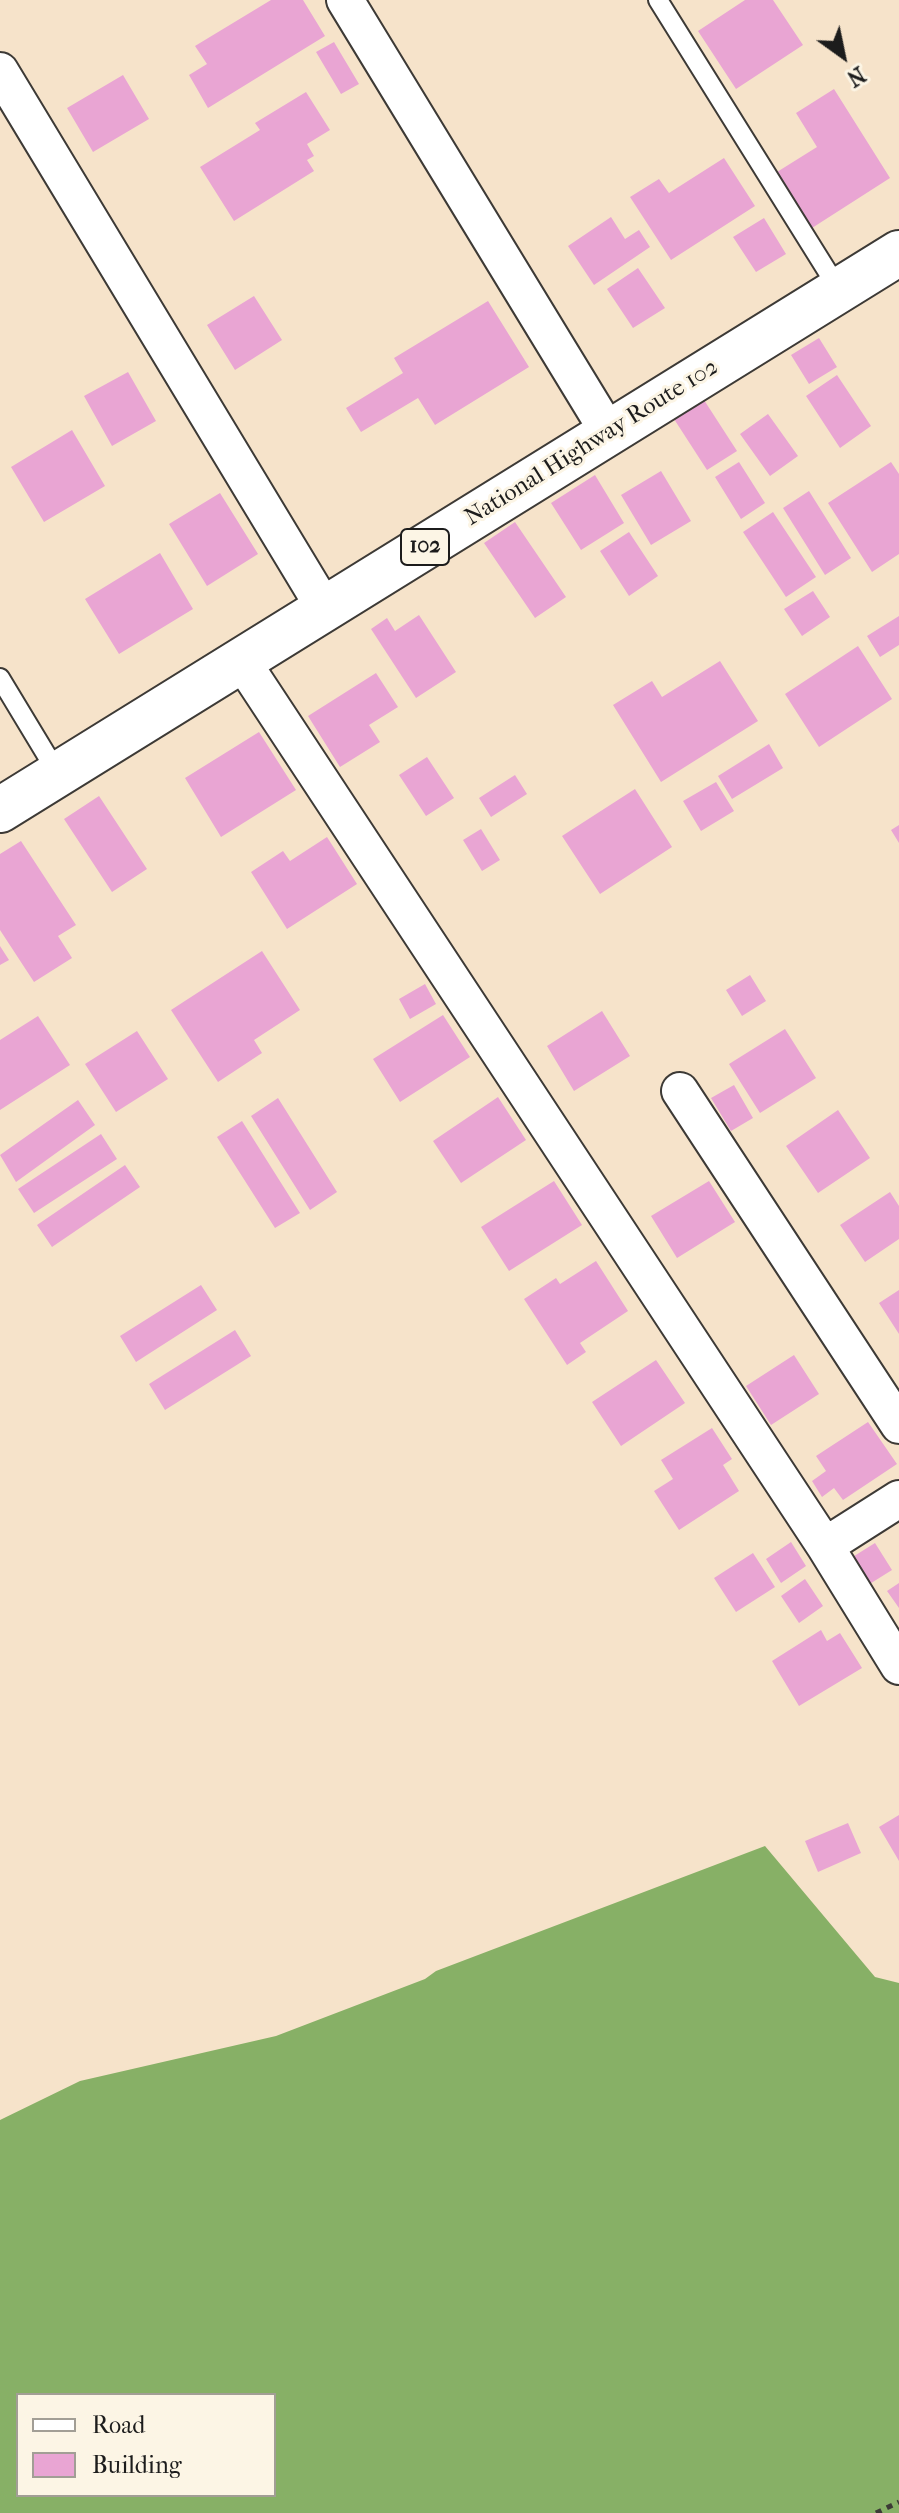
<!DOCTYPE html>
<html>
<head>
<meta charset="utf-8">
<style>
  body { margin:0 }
  #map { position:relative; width:899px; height:2513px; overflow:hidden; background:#f6e3ca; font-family:"IM FELL French Canon",serif }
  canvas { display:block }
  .legend { position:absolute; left:16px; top:2393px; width:260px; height:104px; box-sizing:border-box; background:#fcf5e5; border:2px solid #a29e95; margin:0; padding:10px 14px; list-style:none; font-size:24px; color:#1c1c1c }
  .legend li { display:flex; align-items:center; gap:16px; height:40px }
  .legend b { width:40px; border:2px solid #a29e95 }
  .north { position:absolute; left:803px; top:16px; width:80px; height:80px; -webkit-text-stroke:6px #fcf5e5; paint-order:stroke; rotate:147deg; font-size:22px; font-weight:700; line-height:32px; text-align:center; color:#1c1c1c }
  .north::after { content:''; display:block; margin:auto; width:28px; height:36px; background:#1c1c1c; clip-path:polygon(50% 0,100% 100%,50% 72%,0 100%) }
</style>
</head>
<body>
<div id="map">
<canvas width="899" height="2513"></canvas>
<ul class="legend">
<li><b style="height:10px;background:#fff"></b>Road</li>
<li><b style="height:22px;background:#e9a5d3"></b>Building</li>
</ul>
<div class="north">N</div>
</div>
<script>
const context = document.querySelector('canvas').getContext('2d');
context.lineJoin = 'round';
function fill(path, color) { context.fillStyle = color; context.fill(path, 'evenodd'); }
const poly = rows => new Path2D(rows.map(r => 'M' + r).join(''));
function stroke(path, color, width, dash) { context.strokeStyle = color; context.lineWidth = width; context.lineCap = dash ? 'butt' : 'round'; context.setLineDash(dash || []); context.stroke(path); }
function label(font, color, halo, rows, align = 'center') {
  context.font = font + ' "IM FELL French Canon",serif'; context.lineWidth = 6; context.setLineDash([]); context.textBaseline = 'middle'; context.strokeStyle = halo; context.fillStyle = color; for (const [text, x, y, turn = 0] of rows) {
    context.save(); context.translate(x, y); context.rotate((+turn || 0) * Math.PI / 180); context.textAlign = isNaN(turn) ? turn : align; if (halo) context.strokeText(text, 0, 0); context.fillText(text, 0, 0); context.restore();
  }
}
fill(poly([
  [765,1846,875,1977,899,1983,899,2513,0,2513,0,2120,80,2081,276,2036,425,1979,436,1971],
  [18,2395,274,2395,274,2495,18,2495]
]), '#87b066');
fill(poly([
  [271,0,303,0,325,36,208,108,189,75,207,64,195,46],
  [745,0,773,0,803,45,736,89,698,31],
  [334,42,359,84,341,94,316,52],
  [123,75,149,119,93,152,67,108],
  [834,89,890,178,812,228,777,172,817,147,796,113],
  [306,92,330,130,307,144,314,156,307,160,314,171,234,221,200,167,260,130,255,123],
  [724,158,755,206,671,260,630,197,659,179,669,193],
  [611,217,625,239,639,230,650,247,594,285,568,246],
  [764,218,786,254,756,272,733,237],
  [638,268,665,308,633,328,607,289],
  [254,296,282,340,235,370,207,325],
  [488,301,529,367,435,425,418,398,361,432,346,408,403,373,394,358],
  [819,338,837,367,809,384,791,355],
  [128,372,156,421,112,446,84,396],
  [837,375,871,426,840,448,806,396],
  [704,400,737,451,707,470,674,419],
  [768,414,798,456,770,476,740,434],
  [72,430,105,486,44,522,11,467],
  [739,462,765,503,741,519,715,477],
  [891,462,899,474,899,554,872,572,828,503],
  [661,471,691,521,651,545,621,495],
  [595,475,624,523,581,550,551,503],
  [809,491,851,558,825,575,783,508],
  [220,493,258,554,207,586,169,524],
  [773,512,816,577,786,597,743,532],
  [515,522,566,597,535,618,484,543],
  [629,532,658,576,629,596,600,551],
  [160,553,193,609,119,654,85,599],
  [813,591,830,617,802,636,784,609],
  [419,615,456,672,416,698,371,629,387,618,395,631],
  [899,616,899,645,880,657,867,636],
  [858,646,892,699,819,747,785,694],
  [720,661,758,721,661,782,613,705,652,681,662,697],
  [376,673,398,707,369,725,380,742,340,767,308,716],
  [259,732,296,790,221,837,185,778],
  [769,744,783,768,732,799,718,776],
  [427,757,454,798,426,816,399,775],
  [515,775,527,794,491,817,479,798],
  [716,782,734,811,701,831,683,801],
  [635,789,672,847,600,894,562,836],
  [99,796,147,869,112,892,64,819],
  [899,825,899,843,891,830],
  [481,829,500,860,482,871,463,840],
  [327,837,357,884,287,929,251,872,283,851,290,861],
  [21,841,76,925,58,936,72,958,34,982,0,930,0,854],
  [0,946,9,960,0,965],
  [262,951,300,1010,254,1040,262,1053,218,1082,171,1010],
  [750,975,766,1001,742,1016,726,990],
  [425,984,436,1004,410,1019,399,999],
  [602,1011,630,1056,574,1091,547,1046],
  [443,1015,470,1057,400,1102,373,1059],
  [38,1016,70,1065,0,1110,0,1040],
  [785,1029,816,1078,760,1113,729,1064],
  [137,1031,168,1079,116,1112,85,1064],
  [734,1085,753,1118,731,1131,711,1098],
  [498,1097,526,1140,461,1183,433,1141],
  [278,1098,337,1192,310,1210,251,1116],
  [78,1100,95,1125,16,1182,0,1155],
  [838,1110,870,1158,818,1193,786,1146],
  [242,1121,300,1213,275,1228,217,1137],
  [101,1134,117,1159,34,1213,18,1189],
  [125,1165,140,1187,52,1247,37,1225],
  [554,1181,582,1225,509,1271,481,1227],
  [709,1181,735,1222,677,1258,651,1216],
  [890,1192,899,1206,899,1239,865,1262,840,1225],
  [596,1261,628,1311,580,1343,586,1352,567,1365,524,1299,556,1278,560,1284],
  [201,1285,217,1310,136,1362,120,1336],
  [899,1290,899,1334,879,1303],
  [235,1330,251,1356,165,1410,149,1384],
  [794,1355,819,1394,771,1425,746,1386],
  [656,1360,685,1403,621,1446,592,1402],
  [868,1422,897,1464,843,1500,834,1488,822,1497,812,1481,826,1471,816,1456],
  [712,1428,732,1459,723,1465,739,1491,679,1530,654,1491,673,1479,661,1460],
  [791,1542,806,1566,781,1583,766,1559],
  [875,1543,892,1570,868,1585,851,1558],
  [753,1553,775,1587,736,1612,714,1578],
  [805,1579,823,1606,799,1623,781,1596],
  [899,1583,899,1608,887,1591],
  [821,1630,827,1641,840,1633,862,1668,799,1706,772,1661],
  [899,1815,899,1861,879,1827],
  [848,1823,861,1853,818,1872,805,1841]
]), '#e9a5d3');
const lane = poly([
  [658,0,839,290],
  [0,678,58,774]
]);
const street = poly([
  [345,0,609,433],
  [0,71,325,609],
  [241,660,825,1546,899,1666],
  [680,1091,899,1425],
  [825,1546,899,1499]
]);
const highway = poly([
  [0,810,899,253]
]);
stroke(lane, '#3d3a36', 22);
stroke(street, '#3d3a36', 40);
stroke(highway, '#3d3a36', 48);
stroke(poly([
  [876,2513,899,2502]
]), '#3d3a36', 5, [6, 6]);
stroke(lane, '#fff', 18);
stroke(street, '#fff', 36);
stroke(highway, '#fff', 44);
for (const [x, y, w] of [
  [425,547,48]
]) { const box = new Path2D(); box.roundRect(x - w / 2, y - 18, w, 36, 6); context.fillStyle = '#fcf5e5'; context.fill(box); stroke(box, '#1c1c1c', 2); }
label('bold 22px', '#1c1c1c', null, [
  ["102",425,547]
]);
label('24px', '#1c1c1c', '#fcf5e5', [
  ["National Highway Route 102",592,443,-32]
]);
</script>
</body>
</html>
